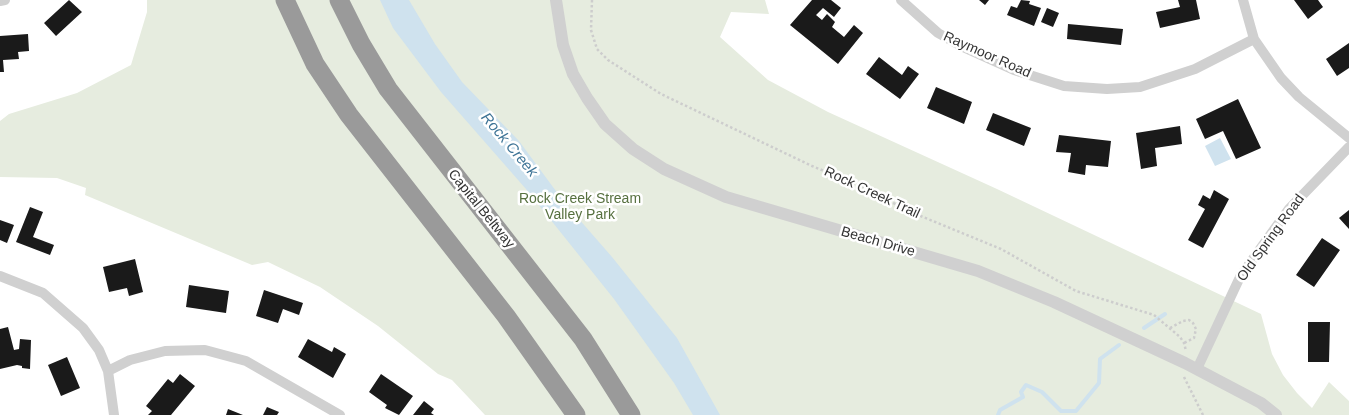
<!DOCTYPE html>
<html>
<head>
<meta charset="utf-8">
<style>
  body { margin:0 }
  canvas { display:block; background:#fff }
</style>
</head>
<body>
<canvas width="1349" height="415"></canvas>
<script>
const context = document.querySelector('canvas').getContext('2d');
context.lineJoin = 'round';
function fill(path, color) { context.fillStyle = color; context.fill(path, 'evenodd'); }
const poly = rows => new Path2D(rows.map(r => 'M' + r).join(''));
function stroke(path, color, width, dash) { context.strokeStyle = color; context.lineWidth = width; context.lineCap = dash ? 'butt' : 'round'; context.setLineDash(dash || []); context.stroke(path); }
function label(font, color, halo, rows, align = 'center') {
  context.font = font + ' Arial,sans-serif'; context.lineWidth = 5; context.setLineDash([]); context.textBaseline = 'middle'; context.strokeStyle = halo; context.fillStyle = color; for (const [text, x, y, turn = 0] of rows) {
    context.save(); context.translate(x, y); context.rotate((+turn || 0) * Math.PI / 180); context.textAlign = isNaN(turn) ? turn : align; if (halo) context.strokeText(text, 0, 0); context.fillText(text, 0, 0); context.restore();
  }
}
fill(poly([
  [147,0,765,0,769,14,731,12,720,37,768,80,828,112,997,189,1261,314,1272,354,1283,375,1297,393,1312,408,1329,382,1349,401,1349,415,485,415,452,380,438,374,378,326,320,287,268,262,252,265,85,195,86,188,57,178,0,177,0,121,9,114,77,93,131,65,147,12]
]), '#e6ecdf');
fill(poly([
  [380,0,409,0,435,44,462,82,519,141,564,202,612,257,677,338,720,415,693,415,674,383,614,299,526,189,441,92,393,28],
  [1220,138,1231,159,1215,166,1205,146]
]), '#cfe2ee');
stroke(poly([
  [1144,328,1165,314],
  [998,415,1000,410,1023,397,1021,392,1026,385,1042,392,1061,411,1076,411,1099,383,1100,359,1119,345]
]), '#cfe2ee', 4);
fill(poly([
  [69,0,82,12,56,36,44,23],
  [812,0,831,0,841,8,834,17,823,8,816,15,822,20,827,14,835,22,832,27,844,37,854,25,863,33,838,64,790,25],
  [979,0,989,0,985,5],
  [1021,0,1030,1,1029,4,1041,8,1034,26,1007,15,1011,6,1017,8],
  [1178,0,1196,0,1200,19,1160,28,1156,12,1180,7],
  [1294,0,1318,0,1323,7,1308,19],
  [1047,8,1059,13,1053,27,1041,22],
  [1068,24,1123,29,1121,45,1067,39],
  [28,34,29,51,18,52,19,59,3,60,4,72,0,72,0,36],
  [1349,43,1349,68,1337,76,1326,59],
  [879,57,902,75,908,66,919,74,900,99,866,74],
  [936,87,972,102,964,124,927,108],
  [1238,99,1261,148,1236,159,1223,131,1205,139,1196,119],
  [993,113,1031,128,1024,146,986,130],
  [1180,126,1182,144,1155,148,1157,166,1141,169,1136,133],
  [1059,135,1111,141,1108,167,1086,165,1085,175,1068,172,1071,153,1056,152],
  [1214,190,1229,199,1203,248,1188,240,1205,209,1198,205,1203,195,1210,199],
  [30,207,43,212,33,237,54,245,50,255,16,242],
  [1349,210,1349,229,1339,218],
  [0,220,14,225,7,243,0,240],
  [1322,238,1340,250,1314,287,1296,275],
  [135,259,143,292,129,296,127,288,109,292,103,267],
  [189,285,229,291,226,313,186,307],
  [264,290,303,303,299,315,283,309,278,323,256,316],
  [1308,322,1330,322,1329,362,1308,362],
  [8,327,14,350,19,349,20,339,31,340,30,369,22,368,22,366,17,365,0,369,0,329],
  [308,339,332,352,334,347,346,354,333,378,298,357],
  [67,357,80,388,61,396,48,365],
  [180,374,195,386,171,415,148,415,152,411,146,406,168,379,173,383],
  [381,374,413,396,399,415,385,408,387,405,369,392],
  [424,401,434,409,431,413,434,415,413,415],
  [267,407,279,412,277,415,263,415],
  [228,409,243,415,226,415]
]), '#1a1a1a');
stroke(poly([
  [592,0,591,30,597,49,608,60,661,94,812,166,866,188,906,210,1001,249,1076,291,1154,315,1180,337,1184,343,1186,351],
  [1170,328,1183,321,1189,320,1193,323,1196,329,1194,338,1184,343],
  [1184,377,1203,415]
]), '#cdcdcd', 2.5, [2.5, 2.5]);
stroke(poly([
  [901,0,938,33,963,47,1014,70,1064,86,1107,89,1140,87,1195,69,1254,39],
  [1243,0,1254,39,1281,78,1299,97,1349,138],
  [0,1,5,0],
  [0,276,43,293,83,328,99,350,108,371,114,415],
  [1197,369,1240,277,1289,209,1349,147],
  [108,371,130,360,165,351,205,350,246,361,340,415]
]), '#d0d0d0', 10);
stroke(poly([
  [556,0,563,45,573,74,587,98,605,124,633,149,664,169,726,197,978,271,1054,302,1185,363,1261,403,1276,415]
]), '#d0d0d0', 12);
stroke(poly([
  [285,0,315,64,349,115,506,316,576,415],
  [339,0,361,44,388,89,583,339,631,415]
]), '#9a9a9a', 19);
label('14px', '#333', '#fff', [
  ["Raymoor Road",987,55,24],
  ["Rock Creek Trail",872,193,25],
  ["Capital Beltway",481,209,51],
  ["Old Spring Road",1271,238,-54],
  ["Beach Drive",878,242,16]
]);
label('14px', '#56703f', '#fff', [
  ["Rock Creek Stream",580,199],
  ["Valley Park",580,215]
]);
label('italic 15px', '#3f7597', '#fff', [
  ["Rock Creek",509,145,50]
]);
</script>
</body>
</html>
